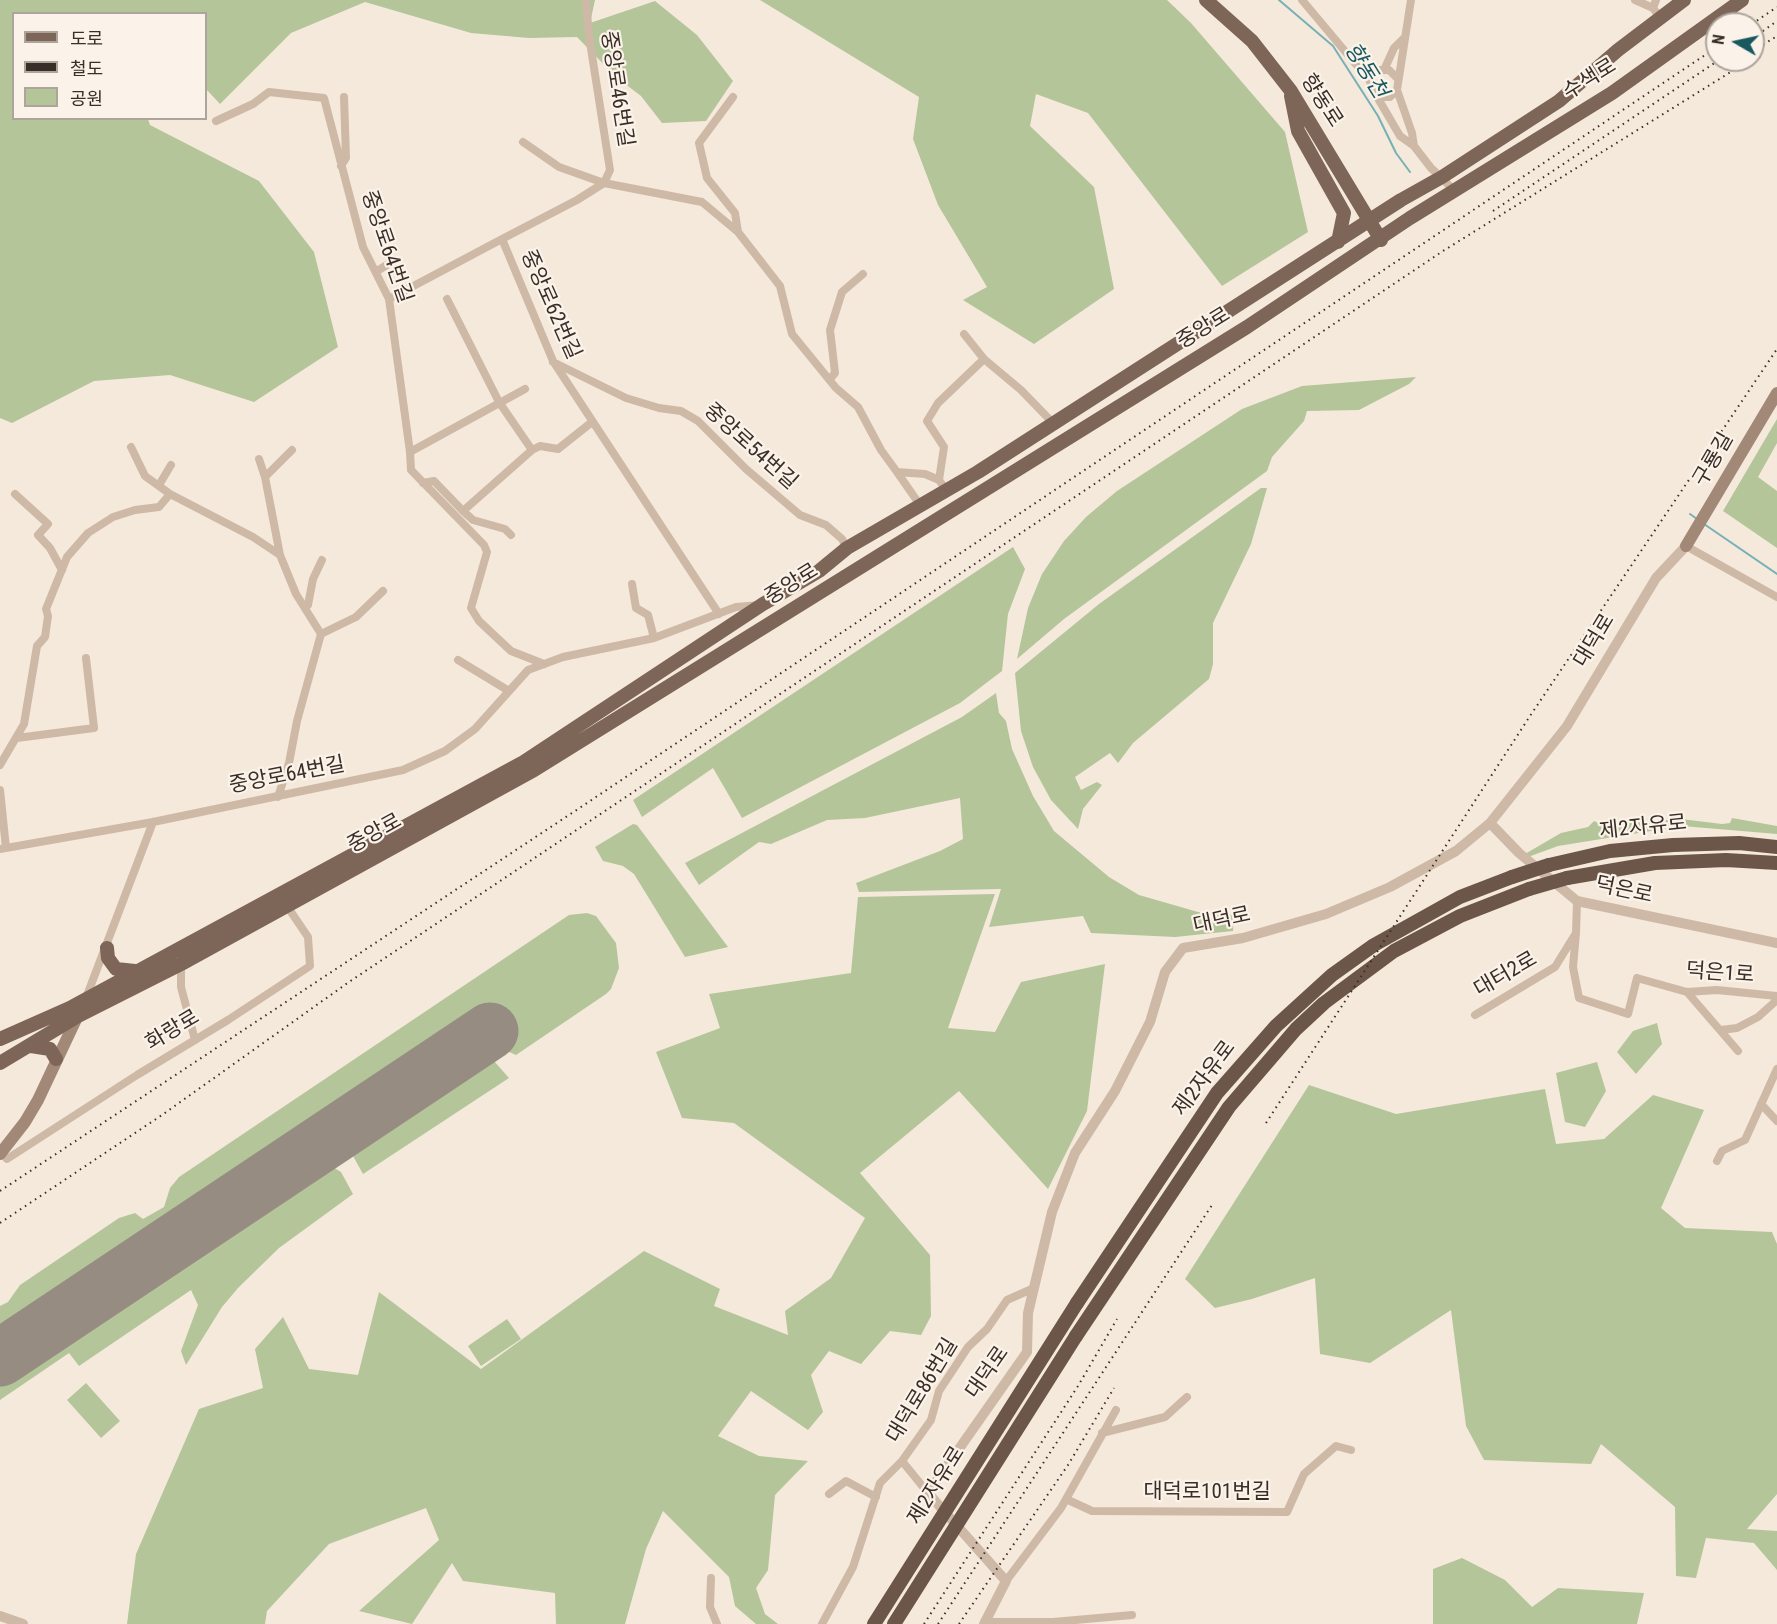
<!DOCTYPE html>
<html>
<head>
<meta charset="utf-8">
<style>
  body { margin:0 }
  #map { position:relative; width:1777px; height:1624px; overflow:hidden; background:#f5e9dc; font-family:"Roboto Condensed","Noto Sans KR",sans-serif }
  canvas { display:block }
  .legend { position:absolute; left:12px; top:12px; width:195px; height:108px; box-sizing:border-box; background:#fbf3e9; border:2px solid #ada49c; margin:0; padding:8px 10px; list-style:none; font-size:18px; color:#392e28 }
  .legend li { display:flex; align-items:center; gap:12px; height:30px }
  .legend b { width:30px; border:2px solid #ada49c }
  .north { position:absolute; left:1705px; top:12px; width:60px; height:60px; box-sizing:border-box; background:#fbf3e9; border:2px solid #ada49c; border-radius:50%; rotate:279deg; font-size:16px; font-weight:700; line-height:24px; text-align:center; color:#392e28 }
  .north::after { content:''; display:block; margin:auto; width:21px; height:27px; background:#185960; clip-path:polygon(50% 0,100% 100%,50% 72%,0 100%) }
</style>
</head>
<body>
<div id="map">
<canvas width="1777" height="1624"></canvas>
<ul class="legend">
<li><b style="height:8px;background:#7d6557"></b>도로</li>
<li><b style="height:8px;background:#392e28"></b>철도</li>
<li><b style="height:16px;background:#b5c59a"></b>공원</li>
</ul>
<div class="north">N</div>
</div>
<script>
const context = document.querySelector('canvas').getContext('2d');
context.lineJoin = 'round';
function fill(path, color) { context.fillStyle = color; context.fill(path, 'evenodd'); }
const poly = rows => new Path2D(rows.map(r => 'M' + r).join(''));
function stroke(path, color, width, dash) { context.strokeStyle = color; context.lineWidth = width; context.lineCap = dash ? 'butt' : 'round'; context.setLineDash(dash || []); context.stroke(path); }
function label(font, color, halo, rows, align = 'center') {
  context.font = font + ' "Roboto Condensed","Noto Sans KR",sans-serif'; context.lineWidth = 4.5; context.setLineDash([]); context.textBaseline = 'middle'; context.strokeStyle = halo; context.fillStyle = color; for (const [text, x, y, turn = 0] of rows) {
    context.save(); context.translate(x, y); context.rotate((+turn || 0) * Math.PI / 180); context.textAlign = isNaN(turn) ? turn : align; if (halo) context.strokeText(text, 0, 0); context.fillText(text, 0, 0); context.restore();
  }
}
fill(poly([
  [0,0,595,0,590,23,655,1,697,35,733,81,706,121,662,123,641,96,616,77,577,37,529,38,471,33,365,2,291,33,220,104,206,89,206,14,14,14,14,118,148,119,150,125,259,181,314,252,338,347,254,402,170,375,94,381,12,423,0,418],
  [760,0,1167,0,1191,23,1285,132,1308,232,1222,286,1088,113,1036,94,1030,126,1094,187,1114,289,1034,344,963,300,987,287,938,205,913,139,919,97],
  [1416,377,1409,384,1359,410,1307,411,1304,421,1272,457,1267,471,1064,619,1017,659,1028,608,1042,574,1064,541,1086,517,1117,491,1242,409,1302,386],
  [1777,419,1777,443,1758,477,1777,491,1777,548,1723,511],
  [1261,488,1267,488,1251,544,1213,623,1213,664,1209,679,1133,743,1118,763,1110,753,1075,777,1081,790,1097,782,1102,785,1083,809,1078,829,1051,800,1033,767,1021,731,1015,673,1099,604],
  [1013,547,1025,569,1008,614,1002,671,960,703,742,818,713,768,642,817,633,800],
  [996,693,999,713,1006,721,1012,749,1033,796,1054,831,1109,877,1139,895,1198,912,1234,915,1233,931,1175,937,1091,933,1083,916,989,927,1001,889,859,892,856,883,940,851,963,839,960,798,865,818,827,820,771,844,759,842,699,885,685,863,962,717],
  [1732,818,1777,826,1777,834,1682,826,1558,846,1528,857,1525,854,1561,833,1588,827,1594,821,1603,825,1681,819,1722,824,1730,823],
  [633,824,637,825,728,947,685,957,634,874,623,866,603,861,595,847],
  [995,894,948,1028,995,1032,1021,982,1105,964,1087,1111,1048,1189,959,1091,860,1173,930,1255,931,1316,921,1335,890,1331,861,1364,829,1351,811,1375,823,1412,808,1430,751,1391,718,1436,759,1456,808,1461,775,1495,768,1570,756,1588,765,1614,778,1624,756,1624,735,1606,729,1577,663,1511,646,1549,625,1624,556,1624,555,1593,463,1581,452,1563,412,1624,359,1611,439,1540,426,1508,329,1544,267,1611,265,1624,127,1624,136,1554,199,1409,263,1388,255,1349,283,1317,309,1369,358,1375,379,1292,481,1369,644,1251,720,1289,714,1306,788,1335,785,1311,831,1278,865,1218,734,1123,682,1118,656,1052,720,1028,709,994,851,973,858,897],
  [587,913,596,916,616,943,619,968,611,989,606,994,516,1055,507,1051,488,1019,0,1346,0,1306,8,1302,20,1285,119,1218,135,1213,143,1219,164,1207,170,1188,179,1177,569,915],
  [1657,1023,1662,1044,1636,1074,1617,1052,1633,1031],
  [482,1058,494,1061,509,1078,363,1174,353,1156,355,1140,360,1134,475,1060],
  [1597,1062,1606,1091,1585,1127,1565,1122,1556,1073],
  [1309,1085,1396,1114,1545,1089,1556,1144,1604,1139,1653,1095,1704,1110,1661,1208,1685,1228,1772,1232,1777,1244,1777,1494,1747,1529,1777,1531,1777,1570,1754,1543,1706,1538,1696,1578,1676,1576,1675,1507,1601,1444,1591,1464,1484,1460,1466,1426,1451,1310,1370,1363,1320,1354,1315,1278,1252,1299,1215,1308,1185,1279],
  [319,1164,328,1164,341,1172,353,1194,279,1248,238,1288,222,1307,186,1365,181,1351,198,1305,191,1290,79,1366,69,1353,0,1400,0,1375],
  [507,1319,521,1339,481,1366,468,1346],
  [86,1383,120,1421,101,1438,67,1400],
  [1462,1558,1505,1580,1532,1607,1558,1588,1644,1593,1637,1624,1433,1624,1433,1569]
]), '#b5c59a');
stroke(poly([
  [1279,0,1333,46,1378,116,1396,153,1410,172],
  [1690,514,1697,519],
  [1704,524,1777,574]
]), '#77b0b5', 2);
stroke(poly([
  [0,1358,490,1031]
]), '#978c82', 57);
stroke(poly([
  [586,0,589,36,610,170,604,183,577,200,502,239,553,361,719,614],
  [1302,0,1370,81],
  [1411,0,1397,90,1412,133,1414,146],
  [1635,0,1653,8,1659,16],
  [1653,8,1656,0],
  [1384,70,1394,48,1403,39],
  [1397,90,1390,97,1380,97,1370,86,1372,76,1380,70,1389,70,1397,78],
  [1376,95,1400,136,1414,146,1431,168,1456,192],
  [733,97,699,143,707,178,735,213,738,232],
  [216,121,253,104,269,92,324,98,363,247,389,299,410,452,411,470,484,545,487,552,471,608,479,621,511,651,544,664],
  [523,142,559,167,604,183,702,202,738,232,780,286,792,334,836,388,858,407,881,450,897,472,925,474,939,480,946,490],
  [341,166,346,158,344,97],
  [377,271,395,260],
  [389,299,502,239],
  [447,299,499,402,532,450],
  [964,334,984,359,1021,390,1053,423],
  [553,362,626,398,659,408,681,411,698,421,746,469,800,515,826,525,842,539,847,548],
  [830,379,835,373,830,330,842,292,863,274],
  [131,447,145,476,170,494],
  [410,452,525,389],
  [259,459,265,477],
  [897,472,920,505],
  [939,480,944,447,927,421,938,403,984,359],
  [423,483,434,481,463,511,532,450,540,446,558,449,592,422],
  [159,485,171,465],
  [15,494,48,524,38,535,50,548,62,570],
  [463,511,473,520,505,529,511,535],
  [1686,546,1777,597],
  [280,555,265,477,292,450],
  [632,584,636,608,648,615,654,638],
  [305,607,308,605,313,579,322,560],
  [321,634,356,617,383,591],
  [458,660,509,691],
  [17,738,94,728,86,658],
  [0,765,24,724,37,646,45,637,48,616,46,609,67,557,88,533,113,517,135,510,159,507,170,494,253,537,280,555,296,594,321,634,297,721,289,763,278,797],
  [0,790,6,848],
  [0,849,153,822,403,770,445,751,475,729,528,670,563,657,654,638,736,607,760,605],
  [1576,933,1573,967,1579,998,1628,1014,1637,978,1687,992,1717,990,1777,996],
  [181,964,181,987,195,1040],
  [1687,992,1738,1051],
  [86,998,153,822],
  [1475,1015,1555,967,1576,933,1577,901],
  [1721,1030,1737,1028,1758,1017,1777,1000],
  [1761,1104,1777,1121],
  [1,1153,7,1159,137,1075,228,1020,310,966,308,937,287,906],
  [1717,1161,1722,1151,1745,1140,1777,1069],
  [1102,1433,1165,1417,1187,1397],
  [902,1461,928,1493],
  [829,1494,846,1481,876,1497],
  [1066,1499,1092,1511,1287,1512,1304,1474,1336,1446,1351,1450],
  [711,1578,710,1607,717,1624],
  [1006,1581,1061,1508,1116,1410],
  [985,1622,1053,1622,1132,1615],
  [822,1624,853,1567,880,1483,902,1461,931,1420,939,1391,968,1347,987,1329,1007,1300,1034,1288]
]), '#ceb9a6', 8);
stroke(poly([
  [1490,823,1519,853,1577,901,1777,943],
  [0,1616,23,1624],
  [984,1624,1006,1581,928,1493,1027,1352,1028,1313,1052,1212,1075,1153,1115,1091,1150,1022,1165,972,1183,948,1243,938,1326,914,1390,887,1456,851,1490,823,1567,726,1656,578,1686,546]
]), '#ceb9a6', 10);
stroke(poly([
  [1686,546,1777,393],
  [0,1154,25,1122,38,1100,79,1013]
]), '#a28877', 12);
stroke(poly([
  [1206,0,1252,41,1291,91,1381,240],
  [1291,96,1298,131,1344,213,1338,242],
  [107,948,108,958,116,969,135,971],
  [0,1039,70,1008,522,763,763,604,819,571,847,548,978,472,1401,200,1442,177,1559,101,1618,50,1684,0],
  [31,1046,50,1049,56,1059],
  [0,1063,78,1016,181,964,534,770,1247,327,1410,218,1612,93,1742,0]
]), '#7d6557', 14);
stroke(poly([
  [1549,865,1610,851,1673,845,1739,843,1777,847],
  [1567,878,1655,863,1726,860,1777,863],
  [1077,1303,1217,1093,1276,1026,1332,975,1374,945,1460,897,1512,877],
  [1076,1336,1229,1107,1296,1029,1324,1003,1394,951,1460,916,1529,889]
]), '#6c564a', 14);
stroke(poly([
  [1752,24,1777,7],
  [1753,38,1777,21],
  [1753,51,1777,36],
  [1493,211,1719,60],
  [1266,1123,1530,716,1777,349],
  [0,1191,578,809,1717,47],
  [0,1223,162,1115,349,982,1443,251,1750,60],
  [924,1624,1078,1386,1117,1319],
  [938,1624,1212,1205],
  [959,1624,1068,1465,1114,1388]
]), '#392e28', 2, [1.5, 4.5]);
stroke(poly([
  [1512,877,1549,865],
  [1529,889,1567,878],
  [874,1624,1077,1303],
  [894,1624,1076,1336]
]), '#6c564a', 14);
label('21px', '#392e28', '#fbf3e9', [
  ["수색로",1590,80,-32],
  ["중앙로46번길",616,89,81],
  ["향동로",1321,101,57],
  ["중앙로64번길",386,247,71],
  ["중앙로62번길",550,305,66],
  ["중앙로",1204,329,-32],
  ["중앙로54번길",750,447,42],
  ["구룡길",1714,460,-60],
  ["중앙로",792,585,-32],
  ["대덕로",1595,641,-59],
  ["중앙로64번길",287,776,-11],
  ["제2자유로",1643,828,-6],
  ["중앙로",375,834,-29],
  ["덕은로",1624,891,12],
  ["대덕로",1222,921,-12],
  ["덕은1로",1720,974,4],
  ["대터2로",1506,975,-30],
  ["화랑로",173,1031,-31],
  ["제2자유로",1205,1079,-53],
  ["대덕로",988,1373,-55],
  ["대덕로86번길",923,1391,-59],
  ["제2자유로",937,1486,-58],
  ["대덕로101번길",1207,1493]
]);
label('italic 22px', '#185960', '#fbf3e9', [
  ["향동천",1365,71,58]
]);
</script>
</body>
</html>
